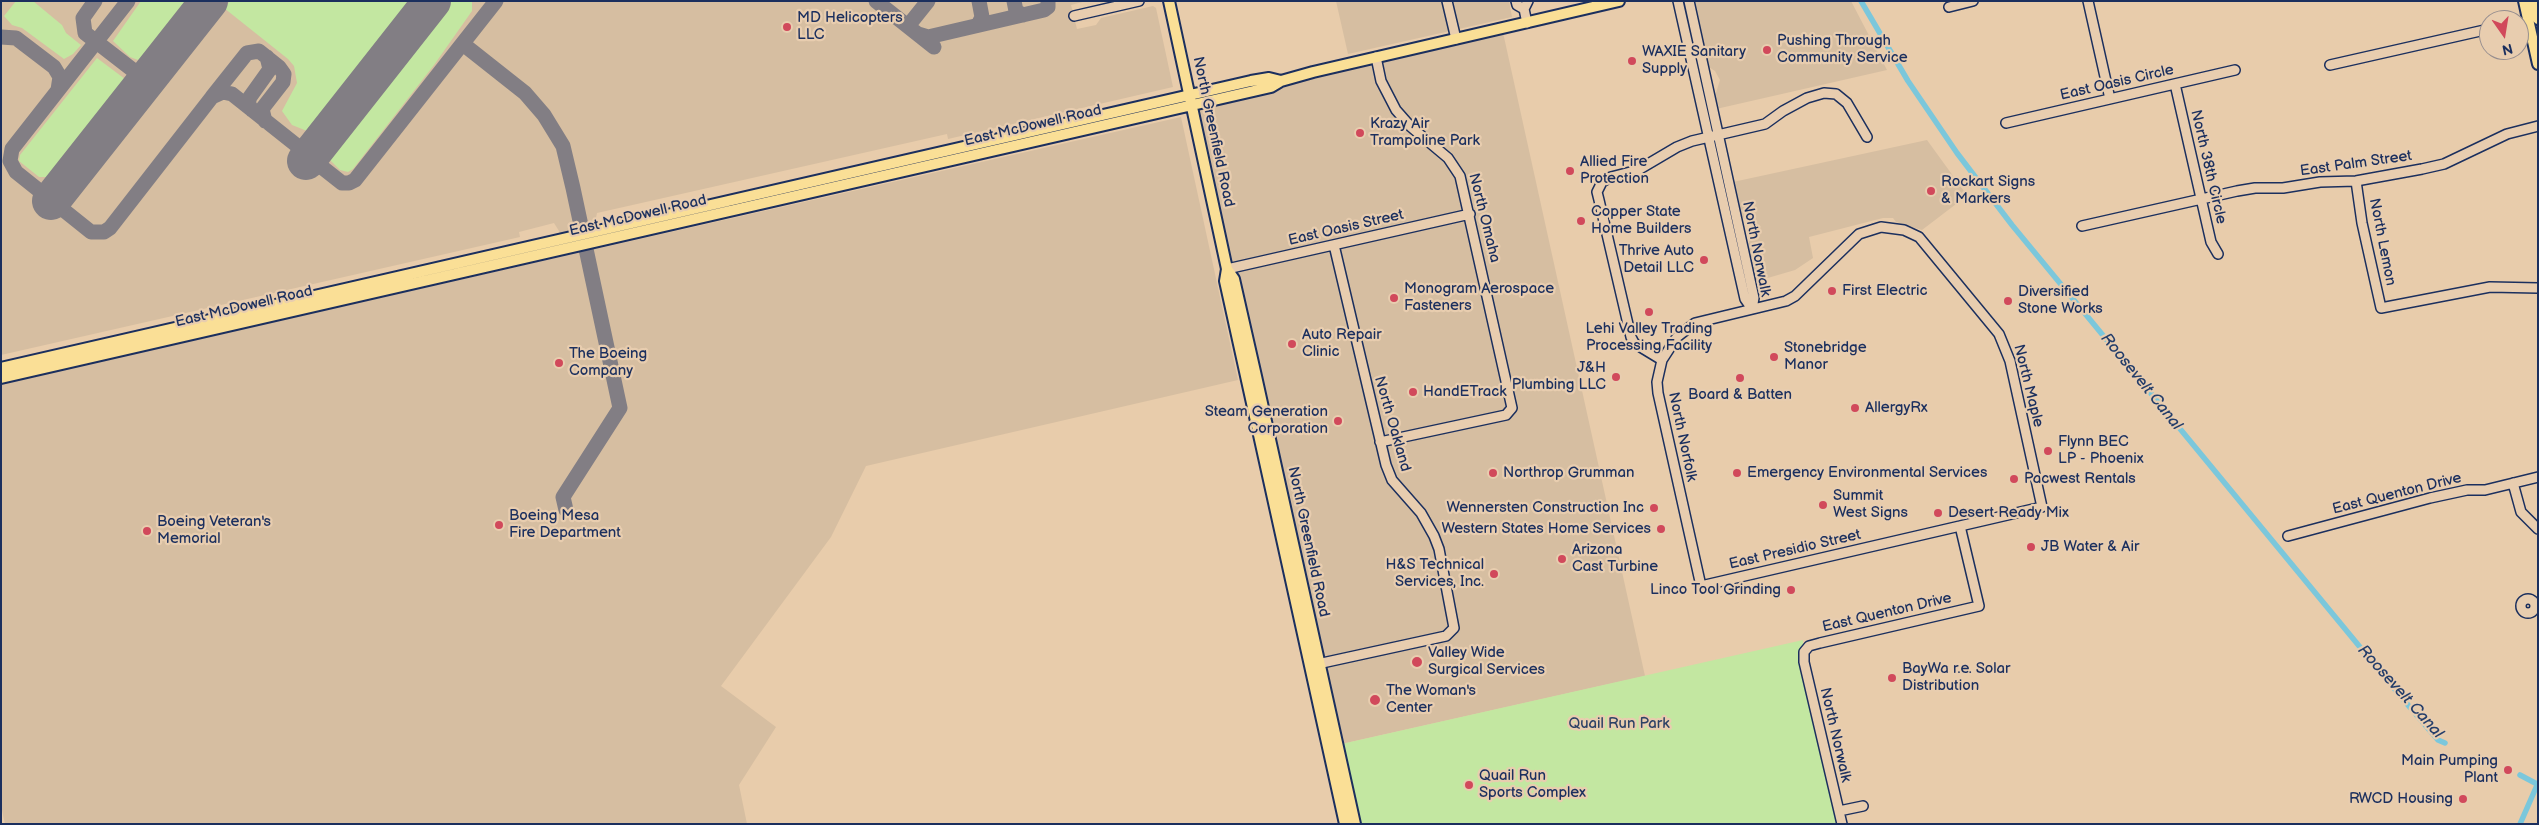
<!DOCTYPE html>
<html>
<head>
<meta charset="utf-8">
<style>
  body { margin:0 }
  #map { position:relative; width:2539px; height:825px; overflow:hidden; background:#e8ccab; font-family:"Balsamiq Sans",sans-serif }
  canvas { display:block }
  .frame { position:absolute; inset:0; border:2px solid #1b2f5e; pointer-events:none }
  .north { position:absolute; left:2479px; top:10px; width:50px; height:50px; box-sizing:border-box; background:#e8cdaf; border:1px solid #968e8f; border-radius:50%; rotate:167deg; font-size:14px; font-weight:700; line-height:20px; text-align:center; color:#1b2f5e }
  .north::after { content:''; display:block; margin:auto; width:18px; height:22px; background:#d1495b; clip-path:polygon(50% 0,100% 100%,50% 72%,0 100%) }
</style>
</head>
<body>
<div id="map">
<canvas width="2539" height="825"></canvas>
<div class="frame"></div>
<div class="north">N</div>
</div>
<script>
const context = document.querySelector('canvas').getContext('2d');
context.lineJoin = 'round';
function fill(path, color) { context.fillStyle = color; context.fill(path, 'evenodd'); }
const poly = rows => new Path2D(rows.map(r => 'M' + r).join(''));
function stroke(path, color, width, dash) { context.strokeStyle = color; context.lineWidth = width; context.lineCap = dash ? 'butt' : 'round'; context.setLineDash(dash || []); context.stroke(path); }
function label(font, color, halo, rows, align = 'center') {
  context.font = font + ' "Balsamiq Sans",sans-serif'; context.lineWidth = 4.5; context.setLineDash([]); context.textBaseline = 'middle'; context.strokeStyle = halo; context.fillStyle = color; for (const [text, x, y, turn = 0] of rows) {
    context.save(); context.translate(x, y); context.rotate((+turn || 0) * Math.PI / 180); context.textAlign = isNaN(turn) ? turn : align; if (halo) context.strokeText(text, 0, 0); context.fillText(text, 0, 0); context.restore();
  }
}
fill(poly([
  [1,1,1086,1,1071,5,1077,29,1096,25,1101,18,1153,6,1156,8,1173,87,948,139,947,134,597,213,595,223,600,248,1181,117,1238,380,866,466,831,537,721,686,776,727,739,785,747,824,5,824,1,806,1,384,564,256,559,231,554,223,519,232,520,237,1,355],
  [1336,1,1509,1,1512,17,1348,54],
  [1693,1,1851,1,1887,70,1716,109,1714,99,1720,80,1715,71,1707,66],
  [1502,28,1645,676,1337,745,1192,104],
  [1927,140,1964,191,1960,201,1922,230,1896,222,1893,218,1883,218,1809,237,1813,258,1795,270,1754,282,1746,247,1753,235,1751,224,1740,215,1733,182]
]), '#d6bea1');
fill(poly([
  [16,1,33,1,62,25,66,33,81,45,73,54,64,59,22,28,12,25,4,16],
  [141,1,187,1,143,57,138,60,130,57,113,41],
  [230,1,415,1,322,120,307,131,292,125,282,111,297,83,294,66,288,59,224,8],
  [449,1,472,1,472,11,434,65,353,169,348,172,340,170,330,160,330,152],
  [97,58,125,79,49,177,39,177,19,161,20,155],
  [1803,640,1804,662,1842,824,1355,824,1337,745]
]), '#c3e7a1');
stroke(poly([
  [1861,1,1908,81,1957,153,2012,225,2402,698,2438,740,2445,743],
  [2520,775,2537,784],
  [2520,824,2538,783]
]), '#7bc7db', 5.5);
stroke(poly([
  [95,1,83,18,85,33,147,81],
  [128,1,12,149,10,161,16,172,91,232,104,232,110,228,212,97,223,92,232,94,310,156],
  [876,1,934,47],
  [1014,1,1016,11,1023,15],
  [978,25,982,17,979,1],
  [908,26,928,1],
  [918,34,928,37,1044,10,1048,7,1048,1],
  [1,37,16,38,54,67,60,77,58,90],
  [463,44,525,93,544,115,563,146,573,188,620,408,563,497,566,510],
  [212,97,247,53,259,51,279,67,284,74,283,82,262,109,265,121],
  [252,110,248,103,250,97,270,69,267,57],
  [309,157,342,183,349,183,355,180,496,1]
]), '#827e84', 15);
stroke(poly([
  [306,161,432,1],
  [51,201,209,1]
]), '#827e84', 38);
const minor = poly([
  [1447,1,1456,39],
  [1516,1,1517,5,1524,9],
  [1678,1,1745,299,1752,309],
  [1689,1,1754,298,1752,309],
  [2088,1,2110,99],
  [1949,7,1973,1],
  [1074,16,1139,1],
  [1527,23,1524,9,1528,1],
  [1376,57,1381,81,1396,110,1411,127,1448,158,1460,176,1512,408,1506,415,1380,442],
  [2330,65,2489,29],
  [2175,84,2211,242,2218,254],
  [2006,123,2235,70],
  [2356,181,2362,223,2381,308,2490,287,2538,288],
  [2082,226,2237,191,2255,188,2283,188,2320,182,2356,181,2422,169,2444,164,2507,134,2538,126],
  [1881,227,1904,230,1919,237,1999,334,2010,361,2042,507,1701,586,1658,393,1657,382,1662,360,1677,337,1695,323,1786,301,1795,296,1859,234,1881,227],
  [1227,269,1470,214],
  [1662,360,1634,343,1631,337,1599,200,1597,192,1602,182,1611,177,1638,170,1677,147,1692,141,1765,124,1783,111,1807,98,1824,93,1836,94,1847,103,1867,137],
  [2513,483,2521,512,2538,529],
  [2288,536,2430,498,2467,490,2485,490,2538,477],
  '2521 606a7 7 0 1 1 14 0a7 7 0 1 1-14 0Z',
  [1313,665,1446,636,1454,628,1439,549,1434,536,1421,513,1392,480,1386,465,1334,245],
  [1839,811,1863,806],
  [1842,824,1804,662,1804,652,1809,646,1820,643,1979,606,1960,526]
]);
const major = poly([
  [1169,1,1227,269,1234,279,1256,376,1355,824],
  [2524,1,2538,64],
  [2534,1,2538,19],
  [1227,269,1225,281,1345,824],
  [1,368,1251,81,1269,78,1281,81],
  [1,378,1271,87,1281,81,1313,72,1619,1]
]);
stroke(minor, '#1b2f5e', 12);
stroke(major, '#1b2f5e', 14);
stroke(minor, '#e8cdaf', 9);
stroke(major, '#fadf96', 10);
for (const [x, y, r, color] of [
  [787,27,5,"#d1495b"],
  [1767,50,5,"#d1495b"],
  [1632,61,5,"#d1495b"],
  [1360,133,5,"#d1495b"],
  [1570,171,5,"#d1495b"],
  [1931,191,5,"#d1495b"],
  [1581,221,5,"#d1495b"],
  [1704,260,5,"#d1495b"],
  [1832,291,5,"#d1495b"],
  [1394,298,5,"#d1495b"],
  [2008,301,5,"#d1495b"],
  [1649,312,5,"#d1495b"],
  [1292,344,5,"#d1495b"],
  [1774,357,5,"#d1495b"],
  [559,363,5,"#d1495b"],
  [1616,377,5,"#d1495b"],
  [1740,378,5,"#d1495b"],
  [1413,392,5,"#d1495b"],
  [1855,408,5,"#d1495b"],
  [1338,421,5,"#d1495b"],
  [2048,451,5,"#d1495b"],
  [1493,473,5,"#d1495b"],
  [1737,473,5,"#d1495b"],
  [2014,479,5,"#d1495b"],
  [1823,505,5,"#d1495b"],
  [1654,508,5,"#d1495b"],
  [1938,513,5,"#d1495b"],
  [499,525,5,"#d1495b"],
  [1661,529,5,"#d1495b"],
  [147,531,5,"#d1495b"],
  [2031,547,5,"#d1495b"],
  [1562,559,5,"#d1495b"],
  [1494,574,5,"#d1495b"],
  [1791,590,5,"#d1495b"],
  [1417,662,6,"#d1495b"],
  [1892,678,5,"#d1495b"],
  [1375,700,6,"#d1495b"],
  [2508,770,5,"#d1495b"],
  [1469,785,5,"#d1495b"],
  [2463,799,5,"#d1495b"]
]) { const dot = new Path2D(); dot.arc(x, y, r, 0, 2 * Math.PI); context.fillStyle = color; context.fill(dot); stroke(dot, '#e8cdaf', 2); }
label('15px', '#1b2f5e', '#e8cdaf', [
  ["MD Helicopters",797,18],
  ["LLC",797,35],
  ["Pushing Through",1777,41],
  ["Community Service",1777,58],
  ["WAXIE Sanitary",1642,52],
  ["Supply",1642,69],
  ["Krazy Air",1370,124],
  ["Trampoline Park",1370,141],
  ["Allied Fire",1580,162],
  ["Protection",1580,179],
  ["Rockart Signs",1941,182],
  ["& Markers",1941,199],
  ["Copper State",1591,212],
  ["Home Builders",1591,229],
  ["Thrive Auto",1694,251,"right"],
  ["Detail LLC",1694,268,"right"],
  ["Monogram Aerospace",1404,289],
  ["Fasteners",1404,306],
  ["First Electric",1842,291],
  ["Diversified",2018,292],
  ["Stone Works",2018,309],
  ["Lehi Valley Trading",1649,329,"center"],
  ["Processing Facility",1649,346,"center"],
  ["Auto Repair",1302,335],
  ["Clinic",1302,352],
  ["Stonebridge",1784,348],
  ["Manor",1784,365],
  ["The Boeing",569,354],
  ["Company",569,371],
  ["J&H",1606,368,"right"],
  ["Plumbing LLC",1606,385,"right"],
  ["HandETrack",1423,392],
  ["Board & Batten",1740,395,"center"],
  ["AllergyRx",1865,408],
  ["Steam Generation",1328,412,"right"],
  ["Corporation",1328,429,"right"],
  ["Flynn BEC",2058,442],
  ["LP - Phoenix",2058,459],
  ["Northrop Grumman",1503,473],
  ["Emergency Environmental Services",1747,473],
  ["Pacwest Rentals",2024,479],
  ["Summit",1833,496],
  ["West Signs",1833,513],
  ["Wennersten Construction Inc",1644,508,"right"],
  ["Desert Ready Mix",1948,513],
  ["Boeing Mesa",509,516],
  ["Fire Department",509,533],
  ["Boeing Veteran's",157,522],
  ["Memorial",157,539],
  ["Western States Home Services",1651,529,"right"],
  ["JB Water & Air",2041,547],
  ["Arizona",1572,550],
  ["Cast Turbine",1572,567],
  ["H&S Technical",1484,565,"right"],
  ["Services, Inc.",1484,582,"right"],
  ["Linco Tool Grinding",1781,590,"right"],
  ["Valley Wide",1428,653],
  ["Surgical Services",1428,670],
  ["BayWa r.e. Solar",1902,669],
  ["Distribution",1902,686],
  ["The Woman's",1386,691],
  ["Center",1386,708],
  ["Main Pumping",2498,761,"right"],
  ["Plant",2498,778,"right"],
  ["Quail Run",1479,776],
  ["Sports Complex",1479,793],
  ["RWCD Housing",2453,799,"right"]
], 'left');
label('15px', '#1b2f5e', '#e8cdaf', [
  ["East Oasis Circle",2117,83,-13],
  ["East McDowell Road",1033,126,-13],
  ["North Greenfield Road",1213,132,78],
  ["East Palm Street",2356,164,-8],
  ["North 38th Circle",2208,167,77],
  ["East McDowell Road",638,216,-13],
  ["North Omaha",1484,218,76],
  ["East Oasis Street",1346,228,-13],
  ["North Lemon",2382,242,79],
  ["North Norwalk",1756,249,79],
  ["East McDowell Road",244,307,-13],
  ["North Maple",2028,386,76],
  ["North Oakland",1392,424,74],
  ["North Norfolk",1682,437,78],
  ["East Quenton Drive",2397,494,-14],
  ["North Greenfield Road",1308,542,78],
  ["East Presidio Street",1795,550,-13],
  ["East Quenton Drive",1887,613,-13],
  ["North Norwalk",1835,735,77]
]);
label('15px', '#2c4165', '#e8cdaf', [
  ["Quail Run Park",1619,724]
]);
label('italic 16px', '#253e6a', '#e8cdaf', [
  ["Roosevelt Canal",2141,382,51],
  ["Roosevelt Canal",2400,692,48]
]);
</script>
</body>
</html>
